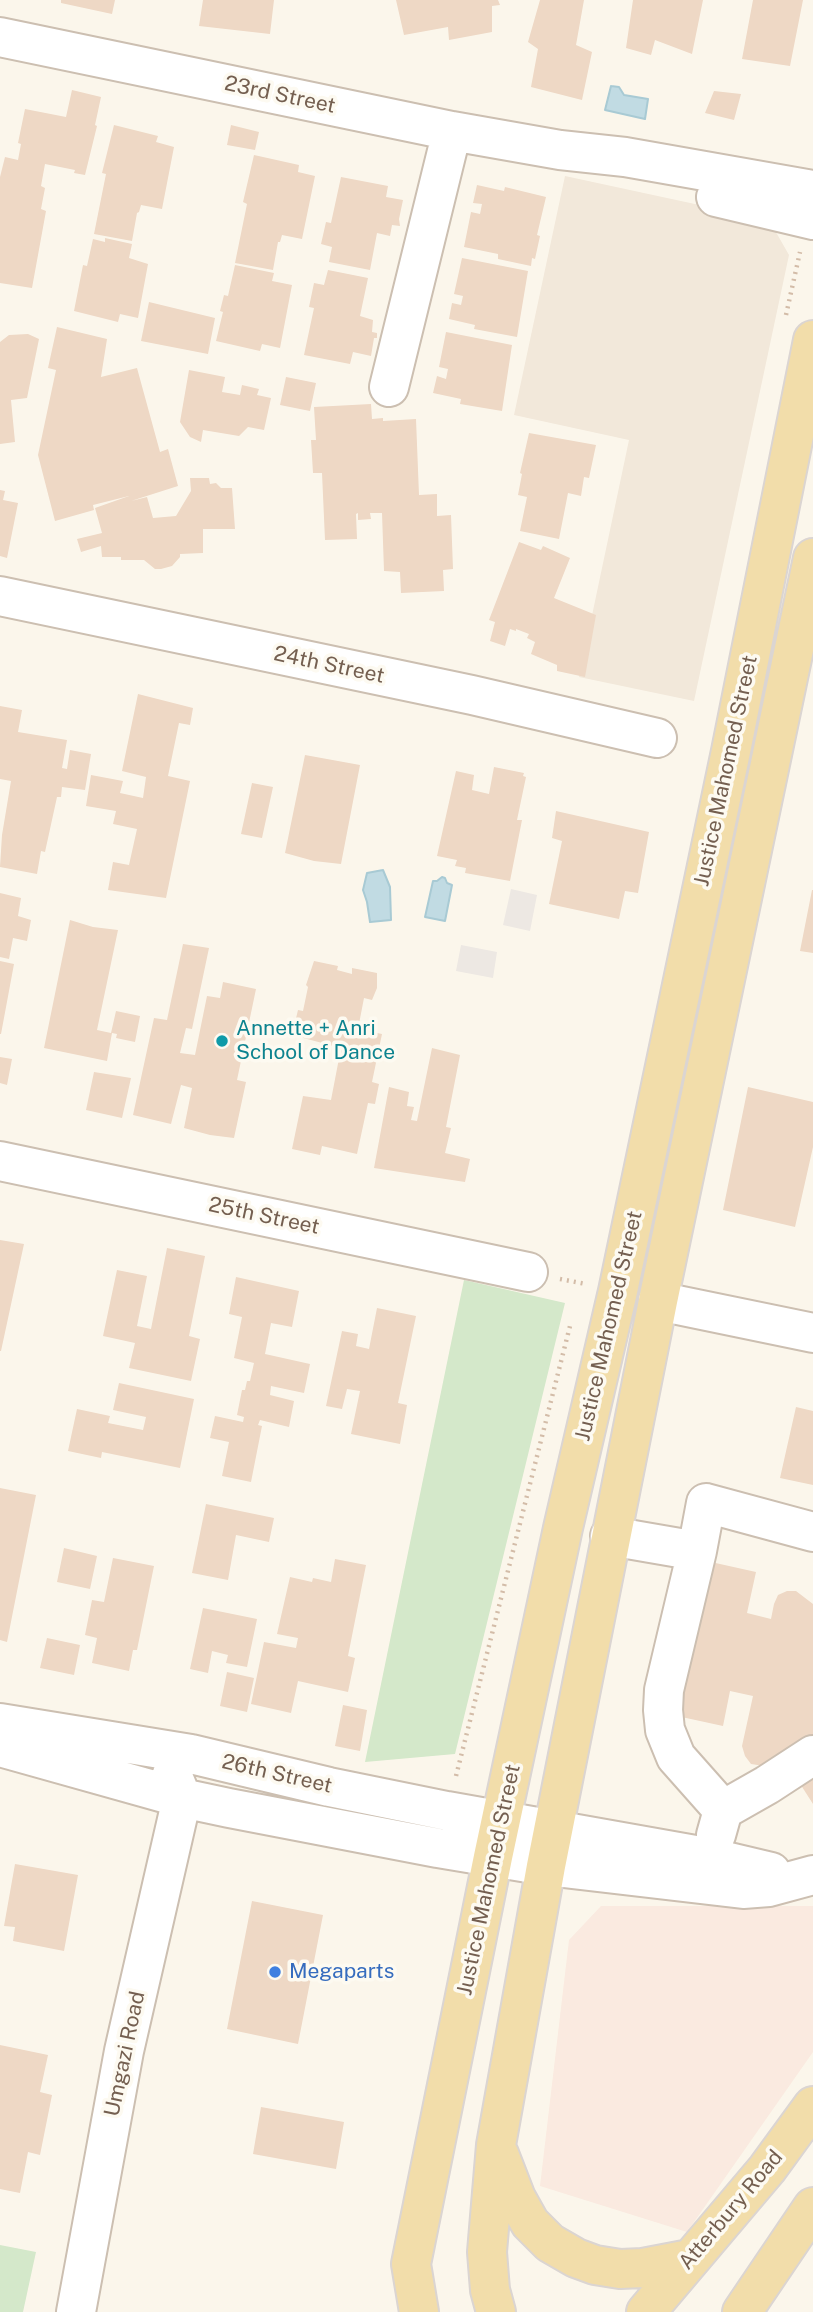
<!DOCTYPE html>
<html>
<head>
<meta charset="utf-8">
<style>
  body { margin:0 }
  canvas { display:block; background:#fbf6eb }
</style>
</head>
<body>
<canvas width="813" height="2312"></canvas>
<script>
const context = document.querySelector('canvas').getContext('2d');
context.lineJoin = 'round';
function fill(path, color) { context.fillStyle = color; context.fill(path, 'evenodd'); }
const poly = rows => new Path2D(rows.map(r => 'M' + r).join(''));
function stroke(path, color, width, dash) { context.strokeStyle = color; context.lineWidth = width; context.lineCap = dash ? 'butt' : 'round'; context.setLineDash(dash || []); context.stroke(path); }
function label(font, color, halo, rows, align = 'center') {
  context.font = font + ' "Public Sans",sans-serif'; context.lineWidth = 7; context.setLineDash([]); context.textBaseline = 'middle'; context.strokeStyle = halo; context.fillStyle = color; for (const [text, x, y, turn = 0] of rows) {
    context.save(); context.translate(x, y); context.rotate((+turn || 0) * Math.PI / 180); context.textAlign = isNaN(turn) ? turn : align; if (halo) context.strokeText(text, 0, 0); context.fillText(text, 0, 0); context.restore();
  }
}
fill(poly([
  [565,176,769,220,789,255,694,701,579,677,629,440,514,415]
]), '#f2e8da');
fill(poly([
  [601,1906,813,1906,813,2052,687,2232,540,2186,569,1940]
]), '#faeae0');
fill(poly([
  [511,889,537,895,530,931,503,925],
  [461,945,497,952,493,978,456,971]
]), '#ede8e3');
fill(poly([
  [464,1280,565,1303,455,1754,365,1762],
  [0,2245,36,2252,23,2312,0,2312]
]), '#d4e8ca');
const water = poly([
  [611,86,619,87,624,95,648,99,645,119,605,110,611,86],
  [383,870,390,887,391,920,370,922,367,902,363,890,367,873,383,870],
  [442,877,445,878,447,883,452,885,445,921,425,917,433,881,437,881,442,877]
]);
fill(water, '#c1dbe3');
stroke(water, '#a8cad4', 2);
fill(poly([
  [61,0,115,0,112,14,61,3],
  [203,0,274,0,270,34,199,26],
  [396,0,498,0,500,5,492,6,492,32,449,40,448,27,404,35],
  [540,0,584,0,576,45,592,52,582,100,531,87,538,49,528,42],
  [633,0,703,0,692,54,655,40,651,55,626,48],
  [753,0,803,0,790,66,742,59],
  [72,90,101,97,95,125,97,126,85,175,74,173,75,170,45,164,41,186,45,188,41,209,46,211,32,288,0,283,0,177,5,157,18,160,21,144,18,143,25,109,66,117],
  [714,91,741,94,734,120,705,113],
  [114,125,158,136,156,142,174,147,162,209,141,205,139,212,137,213,132,241,94,234,106,174,102,173],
  [231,125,259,132,255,150,227,145],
  [254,155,299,165,298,172,315,176,302,239,282,235,280,242,278,242,273,270,235,263,247,204,243,202],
  [341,177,388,186,386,197,403,200,399,219,400,226,392,225,390,236,377,233,370,270,329,262,332,247,321,244,326,222,331,223],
  [477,185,504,191,505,187,546,197,537,235,540,236,535,259,532,258,531,266,498,259,498,254,464,247,471,212,480,214,482,204,473,203],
  [105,238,132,244,129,258,148,264,138,318,120,314,118,322,74,311,83,265,87,266,93,239,105,242],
  [462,258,528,271,517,337,474,329,475,325,449,319,452,303,461,305,463,296,454,294],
  [235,265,274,273,272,281,292,285,280,348,262,344,260,351,216,341,223,312,220,311,224,295,228,296],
  [328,270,368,278,360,316,373,320,372,332,377,333,377,338,374,338,371,356,353,352,350,364,304,355,314,308,309,307,314,283,324,285],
  [149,302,215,318,208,354,141,341],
  [57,327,107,339,101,377,137,368,160,452,168,449,178,486,131,501,147,497,153,518,176,516,191,491,190,478,209,478,210,484,216,483,221,488,232,488,235,529,203,529,203,553,180,554,180,557,172,566,161,569,155,569,144,560,121,560,121,557,102,557,101,546,81,552,77,539,102,533,95,508,129,496,93,505,94,510,55,521,38,455,56,370,48,368],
  [446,332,512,345,502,411,460,404,461,399,433,393,437,376,446,379,448,369,439,367],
  [28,334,39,339,27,398,11,400,15,442,0,444,0,342,9,335],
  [189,370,225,377,222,392,240,395,242,385,259,389,257,395,271,398,264,430,248,427,239,436,203,430,201,442,190,437,180,422],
  [286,377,316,383,310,411,280,405],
  [371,404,372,419,383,418,383,421,416,419,419,495,437,494,437,516,451,515,453,569,443,570,444,591,401,593,400,572,384,571,382,513,370,513,371,519,358,520,358,513,356,514,357,539,325,540,322,473,313,473,311,440,316,440,314,407],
  [529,433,596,445,589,478,584,477,581,496,568,493,559,539,520,531,527,497,518,495,522,474,520,473],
  [0,490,5,491,3,500,18,503,7,558,0,556],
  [519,542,541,550,543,546,570,558,554,598,596,615,585,677,557,671,557,665,531,654,535,642,527,638,529,634,516,629,516,631,510,629,505,646,490,641,495,622,489,620],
  [138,694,193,708,190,725,179,723,168,776,190,781,166,898,108,890,113,862,129,865,137,829,113,824,116,811,86,806,91,775,123,781,120,793,143,798,146,777,122,771],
  [0,706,22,710,18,732,67,740,62,768,67,769,70,750,91,754,85,790,62,787,61,797,57,797,45,852,41,851,37,874,0,867,2,835,11,781,0,779],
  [305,755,360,765,341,864,314,861,285,853],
  [494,767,524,773,523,776,526,777,517,820,522,820,510,881,465,873,466,868,455,866,457,860,437,856,456,771,474,775,472,790,489,794],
  [252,783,273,787,262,838,241,834],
  [556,811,649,832,638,893,625,891,619,919,549,904,562,841,552,838],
  [812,890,813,890,813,953,800,951],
  [0,893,21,898,18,916,31,920,27,941,13,938,9,959,0,957],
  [70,920,93,927,118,930,97,1030,111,1033,116,1011,140,1016,135,1042,116,1038,117,1034,112,1033,107,1061,44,1048],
  [183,944,209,948,192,1029,186,1028,180,1053,195,1055,207,996,220,998,223,982,256,989,237,1080,246,1082,234,1138,210,1135,184,1128,192,1088,181,1085,171,1124,133,1115,154,1018,167,1020],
  [0,961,14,964,1,1034,0,1034],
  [314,961,338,966,337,970,352,974,352,968,377,973,377,988,372,1000,364,998,358,1029,382,1034,372,1082,379,1084,375,1104,368,1103,357,1154,322,1146,320,1155,292,1149,303,1096,331,1100,341,1048,292,1035,298,1010,303,1011,308,987,306,985],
  [432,1048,460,1055,446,1127,451,1128,445,1153,470,1159,465,1182,374,1168,389,1087,409,1092,407,1106,414,1107,411,1120,417,1121],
  [0,1057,12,1059,7,1085,0,1083],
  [94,1072,131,1078,122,1118,86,1110],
  [748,1087,813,1102,813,1147,795,1227,723,1210],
  [0,1240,24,1244,1,1351,0,1351],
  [167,1248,205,1256,189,1336,200,1339,191,1381,129,1368,135,1343,103,1336,117,1270,147,1276,137,1326,151,1329],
  [236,1277,299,1291,292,1327,271,1323,265,1354,310,1364,304,1393,271,1386,270,1395,294,1401,289,1427,260,1420,258,1425,262,1426,251,1482,222,1476,229,1442,210,1438,215,1416,243,1422,244,1417,237,1415,242,1390,245,1390,247,1381,250,1381,254,1363,234,1358,242,1317,229,1314],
  [377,1308,416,1316,398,1403,407,1405,400,1444,351,1434,360,1391,347,1389,342,1409,326,1406,342,1331,358,1334,356,1346,369,1349],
  [119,1383,194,1399,180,1468,102,1452,101,1458,68,1451,77,1409,110,1416,108,1423,143,1430,146,1417,113,1410],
  [796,1407,813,1411,813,1485,780,1478],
  [0,1488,36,1495,7,1642,0,1640],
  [206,1504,274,1518,269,1542,236,1535,228,1580,192,1573],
  [64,1548,97,1556,90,1589,57,1582],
  [113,1558,154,1566,137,1650,133,1650,129,1671,92,1663,97,1638,85,1635,92,1600,104,1602],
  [335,1559,366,1565,348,1656,355,1658,348,1692,298,1681,291,1713,251,1704,264,1642,296,1648,298,1638,277,1634,290,1577,312,1582,313,1578,331,1582],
  [711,1562,756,1572,747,1613,771,1619,774,1604,778,1595,787,1591,796,1591,813,1604,813,1745,764,1766,751,1764,745,1756,742,1746,753,1696,730,1691,723,1726,677,1716],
  [203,1608,257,1619,247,1667,226,1663,228,1655,212,1651,208,1673,190,1669],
  [47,1638,80,1645,74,1675,40,1668],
  [227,1672,254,1678,247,1712,220,1706],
  [343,1705,367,1710,360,1751,335,1746],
  [813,1770,813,1804,797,1779],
  [15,1864,78,1875,64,1951,13,1941,15,1927,4,1926],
  [252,1901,323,1915,298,2044,227,2029],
  [0,2045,48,2055,40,2092,52,2095,40,2155,28,2152,20,2193,0,2189],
  [261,2107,344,2122,336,2169,253,2154]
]), '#eed8c5');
const minor = poly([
  [0,37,452,131,560,150,625,157,813,190],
  [716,197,813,220],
  [389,387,452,131],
  [0,596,472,695,657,738],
  [0,1161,528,1272],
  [658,1301,813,1333],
  [610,1536,697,1551,706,1503,813,1532],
  [697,1551,664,1690,663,1710,665,1730,676,1757,723,1810],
  [0,1723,191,1754,329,1787,447,1811,712,1858,771,1872],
  [0,1747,182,1798,229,1808,438,1848,546,1866,743,1889,769,1887,813,1875],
  [716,1835,723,1810,767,1785,813,1755],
  [76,2312,124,2051,182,1798,172,1774]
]);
const major = poly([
  [499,2154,516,2198,530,2223,550,2243,576,2258,595,2265,620,2269,643,2268,690,2259],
  [419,2312,411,2264,493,1857,563,1528,618,1291,731,751,813,340],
  [496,2312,490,2290,487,2252,496,2145,546,1866,658,1301,813,558],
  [646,2312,767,2169,813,2106],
  [742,2312,813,2207]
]);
stroke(minor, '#ccbfb1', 42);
stroke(major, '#dbd5d2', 42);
stroke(poly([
  [786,315,800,252],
  [560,1279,586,1284],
  [456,1776,570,1326]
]), '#d3bca8', 4.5, [2, 5]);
stroke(minor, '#fff', 38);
stroke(major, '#f2ddaa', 38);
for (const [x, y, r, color] of [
  [222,1041,7,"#0f9aa8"],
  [275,1972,7,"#3f7fe0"]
]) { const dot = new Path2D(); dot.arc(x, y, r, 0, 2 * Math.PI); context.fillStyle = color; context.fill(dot); stroke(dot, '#fdfaf1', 2.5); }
label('21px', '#745f50', '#fdfaf1', [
  ["23rd Street",280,95,12],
  ["24th Street",329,665,12],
  ["Justice Mahomed Street",726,771,-78],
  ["25th Street",264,1216,12],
  ["Justice Mahomed Street",609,1326,-77],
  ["26th Street",277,1774,13],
  ["Justice Mahomed Street",489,1880,-78],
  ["Umgazi Road",125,2054,-78],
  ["Atterbury Road",731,2210,-50]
]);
label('21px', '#0d838f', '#fdfaf1', [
  ["Annette + Anri",236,1029],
  ["School of Dance",236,1053]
], 'left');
label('21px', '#366cbe', '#fdfaf1', [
  ["Megaparts",289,1972]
], 'left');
</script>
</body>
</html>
